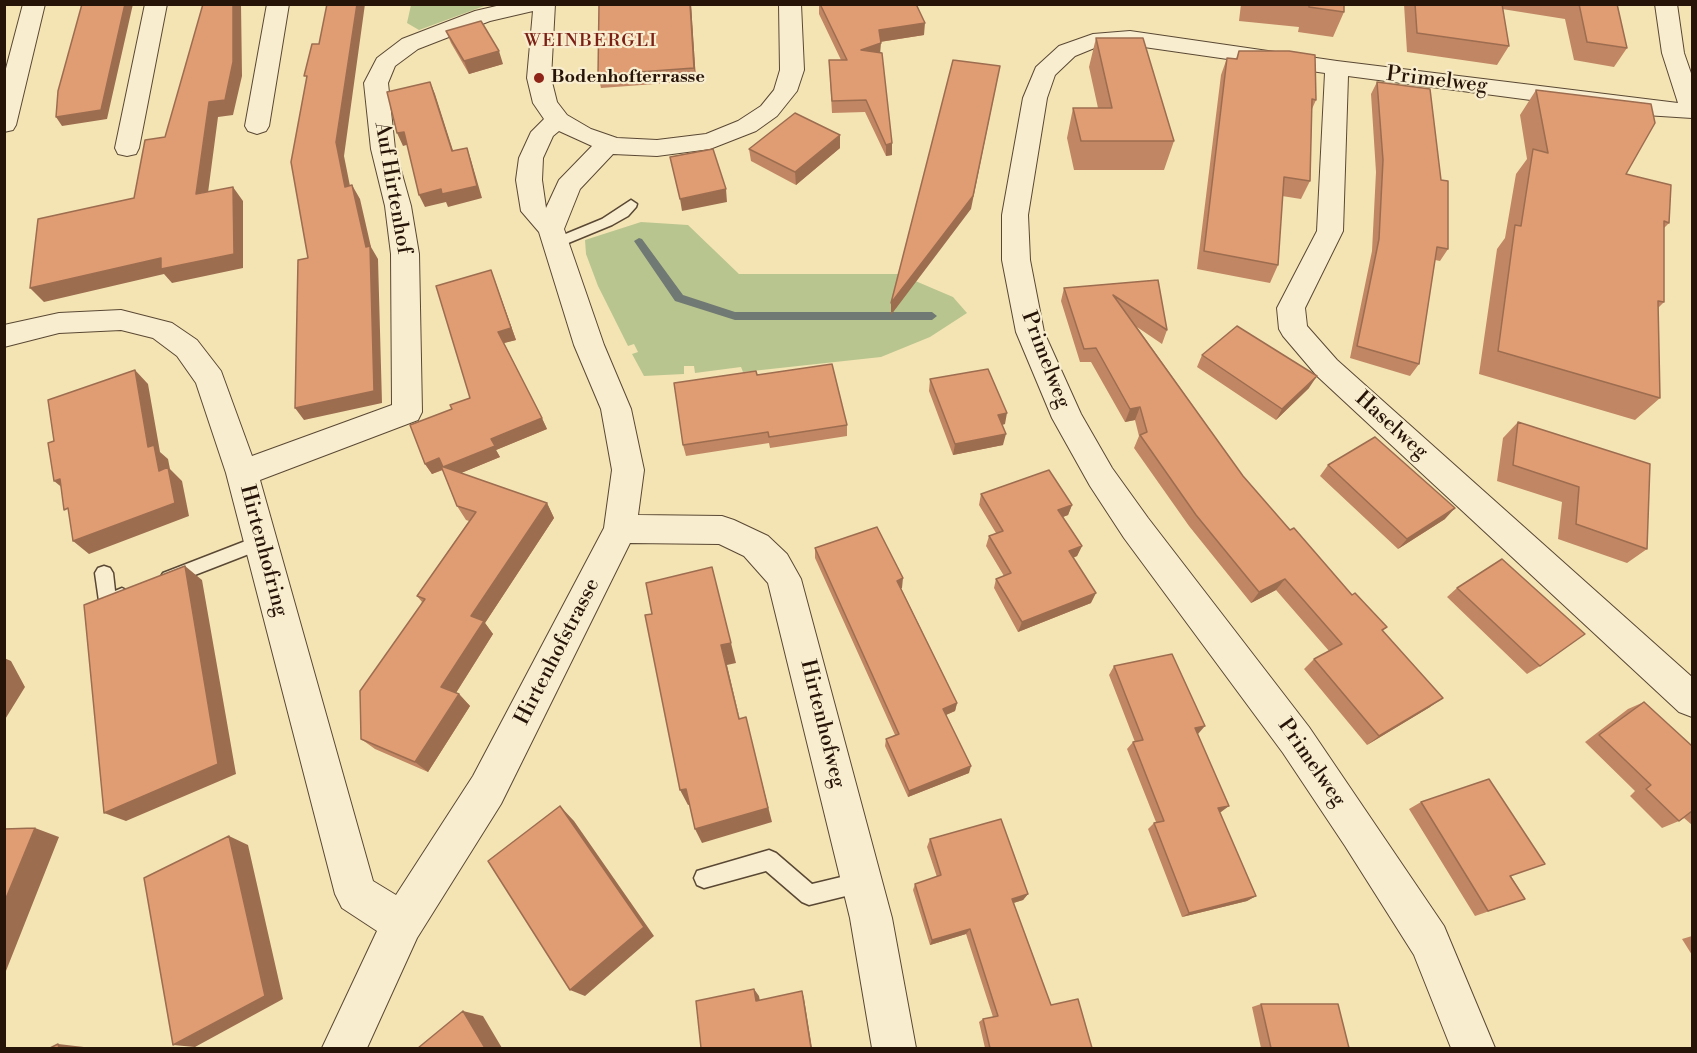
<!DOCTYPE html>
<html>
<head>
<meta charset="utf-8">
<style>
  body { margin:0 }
  #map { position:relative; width:1697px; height:1053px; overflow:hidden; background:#f4e4b4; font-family:"Libre Bodoni",serif }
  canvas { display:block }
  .frame { position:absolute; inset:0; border:6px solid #271409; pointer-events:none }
</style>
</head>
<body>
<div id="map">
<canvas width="1697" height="1053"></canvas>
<div class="frame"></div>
</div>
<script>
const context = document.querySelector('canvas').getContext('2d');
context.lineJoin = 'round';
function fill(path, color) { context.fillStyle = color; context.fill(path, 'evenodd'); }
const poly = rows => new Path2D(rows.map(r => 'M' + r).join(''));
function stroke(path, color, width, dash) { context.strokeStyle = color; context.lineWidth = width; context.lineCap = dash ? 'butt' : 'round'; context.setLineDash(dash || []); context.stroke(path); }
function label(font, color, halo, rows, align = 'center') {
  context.font = font + ' "Libre Bodoni",serif'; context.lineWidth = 4.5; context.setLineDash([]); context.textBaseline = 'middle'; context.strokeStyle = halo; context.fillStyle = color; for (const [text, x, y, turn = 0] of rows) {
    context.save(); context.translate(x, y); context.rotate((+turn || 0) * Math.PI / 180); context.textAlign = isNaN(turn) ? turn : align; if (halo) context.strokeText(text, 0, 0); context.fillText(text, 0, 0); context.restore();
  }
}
fill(poly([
  [411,5,411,4,487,5,419,30,407,23],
  [641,222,688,225,739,274,899,274,953,297,967,313,930,337,881,357,743,372,741,367,695,373,694,366,684,366,684,374,644,376,632,354,638,352,634,344,628,346,598,286,586,254,585,240]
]), '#b9c58f');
fill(poly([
  [639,238,642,239,683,295,735,312,932,312,937,316,932,320,735,320,675,301,634,241,639,238]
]), '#707973');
const lane = poly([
  [631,200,637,204,636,207,628,216,612,225,561,246,551,246,549,243,551,240,602,219,631,200],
  [261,535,267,537,269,542,267,547,169,585,163,583,160,578,163,573,261,535],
  [104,566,110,568,113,573,115,591,122,588,128,591,131,596,128,601,108,609,102,606,99,601,95,573,98,568,104,566],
  [769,850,776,853,812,884,862,872,869,875,872,882,869,889,862,892,809,905,802,902,766,871,704,888,697,885,694,878,697,871,769,850]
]);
const street = poly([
  [23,4,45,4,16,125,13,130,4,132,4,76,23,4],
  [145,4,167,4,139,148,136,154,127,156,118,154,115,148,145,4],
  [267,4,289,4,269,126,266,131,257,134,248,131,245,126,267,4],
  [505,4,555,4,551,78,557,102,567,115,591,129,617,138,657,140,706,134,738,121,761,106,774,90,780,70,779,4,801,4,804,70,797,91,777,116,756,131,710,149,657,156,613,154,580,189,564,229,604,345,631,409,644,470,638,515,722,516,734,520,768,536,787,554,801,579,892,918,916,1048,872,1048,850,918,768,583,744,556,719,544,630,543,501,804,417,938,367,1048,322,1048,377,931,342,908,335,894,226,473,196,383,177,356,153,338,121,330,59,333,4,347,4,325,59,313,121,310,172,323,197,340,221,371,252,456,392,405,391,254,385,206,371,149,364,83,377,58,402,39,475,11,505,4],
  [533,11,527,78,533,103,544,119,531,132,519,158,516,180,521,211,539,232,574,345,601,409,612,470,604,528,473,776,396,895,373,881,260,480,418,420,422,412,419,254,411,206,395,149,388,83,395,66,418,49,490,21,533,11],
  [559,131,592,146,559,180,546,208,542,180,543,158,553,136,559,131],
  [1655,4,1677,4,1684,53,1692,76,1692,118,1645,115,1348,76,1343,231,1305,308,1307,326,1337,360,1692,677,1692,717,1679,712,1317,376,1283,336,1279,329,1277,308,1317,231,1325,73,1130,45,1097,47,1075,56,1055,75,1047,98,1028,215,1030,260,1044,332,1081,414,1112,468,1148,518,1309,727,1444,926,1495,1048,1451,1048,1414,955,1345,846,1283,753,1124,538,1090,486,1052,418,1016,332,1002,260,1002,215,1023,98,1036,67,1059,46,1093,34,1130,31,1337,61,1678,103,1662,53,1655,4]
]);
stroke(lane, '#5a4834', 3);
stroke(street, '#5a4834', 2);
fill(lane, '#f8edce');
fill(street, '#f8edce');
fill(poly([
  [691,4,696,81,601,88,598,75],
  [819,4,916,4,924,35,880,42,880,53,892,155,886,156,865,112,832,113,829,60,841,60,819,14],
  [1241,4,1344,4,1344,12,1333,37,1298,32,1299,27,1239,21],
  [1404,4,1617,4,1627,48,1614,67,1574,60,1565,19,1502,9,1509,46,1497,65,1407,52],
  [446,31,503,64,469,74,451,43],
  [1096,38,1174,141,1164,170,1074,170,1067,138,1073,108,1098,108,1089,67],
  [1239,51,1316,100,1312,109,1310,181,1301,199,1282,196,1278,265,1270,283,1197,269,1221,75,1227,58,1236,59],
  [1377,82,1448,249,1440,261,1435,260,1419,364,1410,376,1350,358,1372,251,1376,172,1371,94],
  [1536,90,1626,174,1669,223,1664,228,1664,302,1658,308,1660,398,1635,420,1479,374,1497,249,1505,238,1516,174,1527,159,1520,115],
  [840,148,796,185,751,161,749,149],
  [491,270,516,340,504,343,547,429,496,450,500,457,461,473,547,503,554,518,485,623,493,634,456,693,459,694,470,706,428,772,375,749,361,739,422,602,417,596,469,521,466,520,457,506,443,470,432,474,425,464,452,409,470,398],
  [1158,280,1167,330,1162,344,1137,327,1243,476,1290,530,1352,595,1387,627,1383,630,1430,707,1367,745,1304,669,1314,659,1329,651,1276,590,1251,603,1189,526,1134,448,1139,436,1135,420,1125,422,1091,362,1080,362,1061,301,1064,288],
  [1202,355,1309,388,1276,420,1197,367],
  [757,375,847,425,847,436,770,448,769,443,686,456,683,445],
  [930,379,1005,424,1002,425,1003,445,953,455,929,391],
  [1518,422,1647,549,1627,563,1558,539,1562,502,1497,481,1503,438],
  [1328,465,1445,519,1398,549,1320,476],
  [981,494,1072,505,1068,515,1063,517,1082,546,1077,556,1073,558,1091,603,1018,632,994,588,996,579,1004,576,986,546,989,536,996,533,979,505],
  [815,548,902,588,901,588,957,703,955,711,946,715,969,773,908,797,885,746,886,739,895,735,815,558],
  [1457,588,1540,666,1527,674,1447,597],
  [1114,666,1197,734,1229,806,1219,812,1256,896,1247,901,1182,917,1148,829,1154,823,1156,822,1127,749,1133,742,1135,742,1109,675],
  [1644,702,1692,746,1692,825,1684,818,1679,821,1662,828,1630,796,1635,791,1585,742,1628,709],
  [1421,802,1511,876,1525,899,1475,916,1409,809],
  [930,839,1028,894,1023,900,1013,903,1051,1005,1092,1048,985,1048,979,1022,983,1019,993,1017,966,934,930,945,913,890,915,884,937,877,927,847],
  [1692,936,1692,955,1682,939],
  [1261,1004,1349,1048,1261,1048,1252,1007]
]), '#c18663');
fill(poly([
  [125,4,133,4,107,119,62,126,56,117],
  [233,4,241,4,242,76,233,115,218,117,206,208,196,194,209,102],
  [357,4,365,4,344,156,353,201,345,187,336,142],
  [690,4,691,4,696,81,694,68],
  [925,23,924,35,879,42,879,30],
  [881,43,880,55,861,50],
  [499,51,503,64,469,74,464,61],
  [1000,66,971,209,891,315,891,303],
  [430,82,435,94,457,163,452,151],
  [404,132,410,144,403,146,397,133],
  [840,135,840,148,796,185,795,172],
  [892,143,892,155,886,156,886,145],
  [467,148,471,160,482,198,448,207,446,202,425,207,419,195],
  [352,185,360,199,371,247,378,259,382,403,304,420,295,408,366,247],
  [233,187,243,201,243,268,172,283,164,274,44,302,30,288],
  [726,189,727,202,682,211,680,199],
  [491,270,516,340,504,343,498,332],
  [135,370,148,384,160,452,168,459,170,469,182,481,189,516,89,554,73,541,148,447],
  [1317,376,1309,388,1276,420,1282,409],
  [1140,407,1135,420,1125,422,1130,409],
  [1007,413,1005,424,995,426,998,415],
  [542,418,547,429,496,450,500,457,449,478,444,469,432,474,425,464],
  [1006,434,1003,445,953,455,955,444],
  [60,479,70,494,54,481],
  [547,503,554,518,485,623,493,634,452,699,441,687,471,616],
  [1072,505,1068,515,1055,520,1058,510],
  [1455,508,1445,519,1398,549,1407,539],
  [1082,546,1077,556,1065,561,1069,551],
  [185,566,202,580,236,774,126,821,104,813],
  [903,578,902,588,896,590,897,581],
  [1285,579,1276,590,1251,603,1259,592],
  [1096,593,1091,603,1018,632,1022,622],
  [731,643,736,663,727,665,744,737,721,645],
  [4,658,11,661,25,687,4,721],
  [459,694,470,706,428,772,415,762],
  [1443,698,1430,707,1367,745,1379,736],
  [957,703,955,711,941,717,943,709],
  [1205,726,1198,734,1188,736,1195,728],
  [750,735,772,822,702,843,695,829],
  [971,766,969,773,908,797,909,791],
  [686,789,694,804,688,805,680,790],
  [560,806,574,821,654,936,585,996,570,990],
  [1229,806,1221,812,1210,814,1218,808],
  [35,828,59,837,4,976,4,903],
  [229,836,248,845,283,999,195,1047,173,1045],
  [1028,894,1023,900,1007,905,1012,899],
  [1256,896,1247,901,1182,917,1189,913],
  [970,929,966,934,930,945,932,940],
  [754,989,759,996,761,1007,756,1001],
  [802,991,804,998,812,1048,811,1048],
  [463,1011,483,1016,502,1048,485,1048],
  [58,1044,84,1047,84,1048,59,1048]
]), '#9d6d50');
const building = poly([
  [82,4,125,4,101,110,56,117,58,91,82,4],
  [203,4,233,4,233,62,225,100,209,102,196,194,233,187,234,254,161,269,161,258,30,288,38,219,134,198,145,140,165,137,203,4],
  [327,4,357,4,336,142,345,187,352,185,366,247,370,246,374,391,295,408,298,260,308,258,291,162,307,76,304,76,312,44,319,44,327,4],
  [599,4,690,4,694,68,598,75,599,4],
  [820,4,916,4,925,23,879,30,881,43,861,50,882,53,892,143,886,145,866,100,832,101,829,60,847,60,820,4],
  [1309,4,1344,4,1344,12,1309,7,1309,4],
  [1415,4,1502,4,1509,46,1417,33,1415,4],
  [1579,4,1617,4,1627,48,1587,42,1579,4],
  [481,21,499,51,464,61,446,31,481,21],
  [1096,38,1143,38,1174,141,1081,141,1073,108,1112,108,1096,38],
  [1239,51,1289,51,1315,55,1316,100,1312,99,1310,181,1284,177,1278,265,1204,251,1227,58,1237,59,1239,51],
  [953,60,1000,66,973,196,891,303,953,60],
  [430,82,452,151,467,148,477,186,442,194,441,189,419,195,404,132,397,133,387,92,430,82],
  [1377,82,1430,89,1441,180,1448,181,1448,249,1437,247,1419,364,1357,346,1379,239,1383,160,1377,82],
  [1536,90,1651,104,1655,123,1626,174,1671,185,1669,223,1664,221,1664,302,1658,301,1660,398,1498,351,1515,225,1521,226,1533,149,1548,153,1536,90],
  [795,113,840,135,795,172,749,149,795,113],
  [713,149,726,189,680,199,670,157,713,149],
  [491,270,511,328,498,332,542,418,491,439,495,446,443,467,439,458,425,464,410,425,452,409,450,405,470,398,436,286,491,270],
  [1158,280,1167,330,1113,295,1243,476,1290,530,1294,528,1352,595,1355,593,1387,627,1382,630,1443,698,1379,736,1314,659,1342,644,1285,579,1259,592,1196,515,1140,435,1147,432,1140,407,1130,409,1096,348,1084,349,1064,288,1158,280],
  [1237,326,1317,376,1282,409,1202,355,1237,326],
  [832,364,847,425,769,437,768,432,683,445,674,383,756,371,757,375,832,364],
  [988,369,1007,413,998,415,1006,434,955,444,930,379,988,369],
  [135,370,148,447,154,445,159,471,168,467,175,503,73,541,68,508,64,510,60,479,54,481,48,443,54,441,48,400,135,370],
  [1518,422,1650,464,1647,549,1576,524,1579,487,1513,465,1518,422],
  [1375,437,1455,508,1407,539,1328,465,1375,437],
  [441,466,547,503,471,616,484,621,441,687,459,694,415,762,361,739,360,691,425,599,417,596,476,512,457,506,441,466],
  [1049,470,1072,505,1058,510,1082,546,1069,551,1096,593,1022,622,996,579,1011,573,989,536,1003,531,981,494,1049,470],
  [877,527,903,578,897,581,957,703,943,709,971,766,909,791,886,739,899,734,815,548,877,527],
  [1502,559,1585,634,1540,666,1457,588,1502,559],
  [185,566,218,764,104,813,84,605,185,566],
  [712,567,731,643,721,645,739,719,746,717,768,808,695,829,686,789,680,790,645,615,652,614,646,583,712,567],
  [1172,654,1205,726,1195,728,1229,806,1218,808,1256,896,1189,913,1154,823,1164,821,1133,742,1143,740,1114,666,1172,654],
  [1644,702,1692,746,1692,811,1679,821,1646,789,1651,785,1599,735,1644,702],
  [1489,779,1545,864,1510,876,1525,899,1488,911,1421,802,1489,779],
  [560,806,644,927,570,990,488,861,560,806],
  [1001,819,1028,894,1012,899,1051,1005,1078,999,1092,1048,990,1048,983,1019,998,1016,970,929,932,940,915,884,941,875,930,839,1001,819],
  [35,828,4,903,4,829,35,828],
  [229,836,265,996,173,1045,144,878,229,836],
  [754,989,756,1001,802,991,811,1048,701,1048,696,1001,754,989],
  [1261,1004,1338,1004,1349,1048,1271,1048,1261,1004],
  [463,1011,485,1048,418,1048,463,1011],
  [58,1044,59,1048,50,1048,58,1044]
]);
fill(building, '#e09c73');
stroke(building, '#9d6d50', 1.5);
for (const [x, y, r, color] of [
  [539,78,6,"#8f2418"]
]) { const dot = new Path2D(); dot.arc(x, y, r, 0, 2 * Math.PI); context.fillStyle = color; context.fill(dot); stroke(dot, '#f8edce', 2); }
context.letterSpacing = '1.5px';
label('18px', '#7a1f14', '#f8edce', [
  ["WEINBERGLI",591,42]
]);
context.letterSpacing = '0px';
label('bold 18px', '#271409', '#f8edce', [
  ["Bodenhofterrasse",551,78]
], 'left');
label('21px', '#271409', '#f8edce', [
  ["Primelweg",1437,81,7],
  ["Auf Hirtenhof",392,188,80],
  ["Primelweg",1045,360,69],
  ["Haselweg",1391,426,42],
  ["Hirtenhofring",263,551,75],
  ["Hirtenhofstrasse",558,652,-63],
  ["Hirtenhofweg",822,724,76],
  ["Primelweg",1311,763,55]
]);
</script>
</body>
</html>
